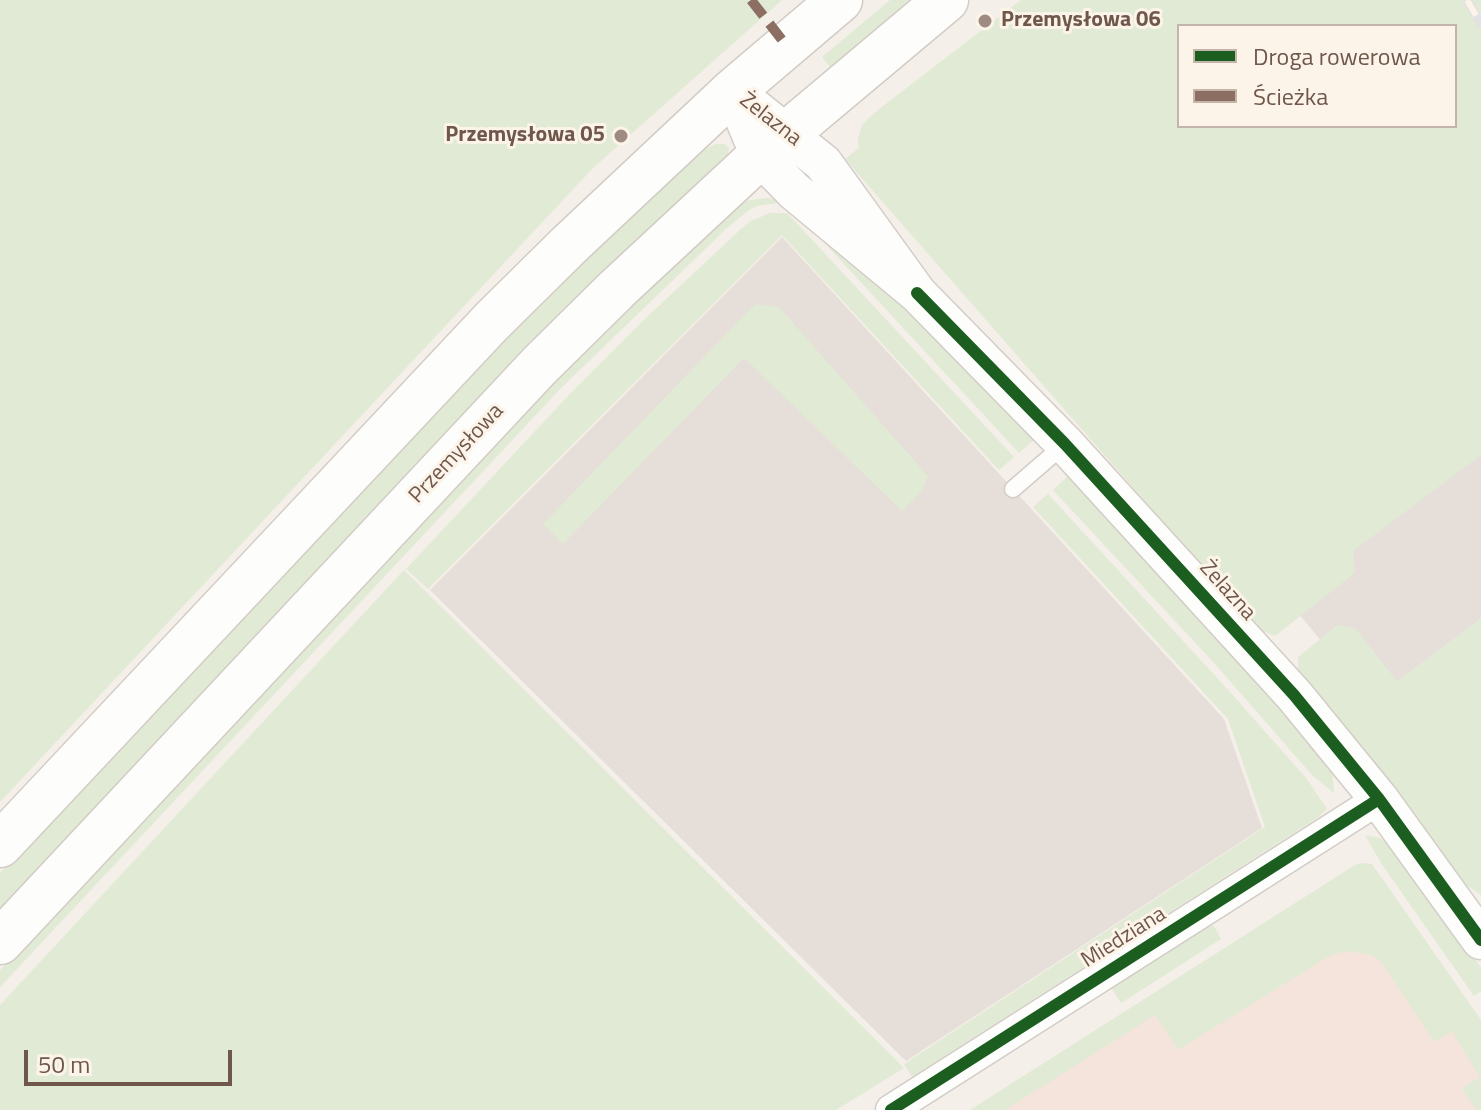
<!DOCTYPE html>
<html>
<head>
<meta charset="utf-8">
<style>
  body { margin:0 }
  #map { position:relative; width:1481px; height:1110px; overflow:hidden; background:#f4efe8; font-family:"Titillium Web",sans-serif }
  canvas { display:block }
  .legend { position:absolute; left:1177px; top:24px; width:280px; height:104px; box-sizing:border-box; background:#fdf4e9; border:2px solid #c4b5aa; margin:0; padding:10px 14px; list-style:none; font-size:24px; color:#6f574c }
  .legend li { display:flex; align-items:center; gap:16px; height:40px }
  .legend b { width:40px; border:2px solid #c4b5aa }
  .scale { position:absolute; left:24px; top:1050px; width:208px; height:36px; box-sizing:border-box; border:4px solid #6f574c; border-top:0; padding-left:10px; font-size:24px; line-height:28px; white-space:nowrap; color:#6f574c; -webkit-text-stroke:6px #fdf4e9; paint-order:stroke }
</style>
</head>
<body>
<div id="map">
<canvas width="1481" height="1110"></canvas>
<ul class="legend">
<li><b style="height:10px;background:#1b5e20"></b>Droga rowerowa</li>
<li><b style="height:10px;background:#8d6e63"></b>Ścieżka</li>
</ul>
<div class="scale">50 m</div>
</div>
<script>
const context = document.querySelector('canvas').getContext('2d');
context.lineJoin = 'round';
function fill(path, color) { context.fillStyle = color; context.fill(path, 'evenodd'); }
const poly = rows => new Path2D(rows.map(r => 'M' + r).join(''));
function stroke(path, color, width, dash) { context.strokeStyle = color; context.lineWidth = width; context.lineCap = dash ? 'butt' : 'round'; context.setLineDash(dash || []); context.stroke(path); }
function label(font, color, halo, rows, align = 'center') {
  context.font = font + ' "Titillium Web",sans-serif'; context.lineWidth = 6; context.setLineDash([]); context.textBaseline = 'middle'; context.strokeStyle = halo; context.fillStyle = color; for (const [text, x, y, turn = 0] of rows) {
    context.save(); context.translate(x, y); context.rotate((+turn || 0) * Math.PI / 180); context.textAlign = isNaN(turn) ? turn : align; if (halo) context.strokeText(text, 0, 0); context.fillText(text, 0, 0); context.restore();
  }
}
fill(poly([
  [1330,890,1481,1055,1481,1110,986,1110]
]), '#f4e4dc');
fill(poly([
  [782,237,1224,719,1262,828,906,1061,430,590],
  [1481,349,1481,629,1376,708,1236,537]
]), '#e6dfd9');
fill(poly([
  [0,0,782,0,593,168,0,802],
  [890,0,919,0,833,71,822,57],
  [1021,0,1481,0,1481,455,1353,551,1355,573,1275,636,1256,628,845,159,859,148,858,139,862,125,874,113],
  [1179,26,1455,26,1455,126,1179,126],
  [716,144,725,144,729,148,728,158,0,915,0,873,501,338,697,153],
  [767,198,779,200,778,203,757,206,749,210,727,228,561,388,0,987,0,970,477,460,632,301,743,201],
  [795,211,876,280,1035,439,1019,453],
  [770,213,787,213,1014,457,999,470,782,235,428,589,406,569,568,396,647,317,741,229,751,221],
  [755,304,779,307,928,476,922,491,902,511,744,358,563,544,543,524],
  [1068,476,1254,675,1332,766,1334,793,1312,775,1215,664,1053,490],
  [1048,494,1230,692,1306,778,1327,809,1317,818,912,1077,904,1064,1265,827,1228,719,1033,507],
  [404,570,904,1068,836,1110,0,1110,0,1005],
  [1481,618,1481,895,1462,882,1298,677,1298,657,1337,625,1355,628,1397,681],
  [1365,835,1380,838,1390,844,1461,937,1481,968,1481,991,1474,996,1381,863],
  [1362,863,1372,864,1481,1020,1481,1110,1476,1110,1462,1088,1480,1077,1452,1031,1434,1042,1381,961,1371,955,1347,951,1334,954,1321,961,1178,1050,1155,1015,1005,1110,970,1110,1355,865],
  [1207,925,1214,926,1221,939,1121,1003,1112,989,1114,984]
]), '#e1ead4');
const service = poly([
  [1013,489,1065,444]
]);
const minor = poly([
  [891,1110,1379,799]
]);
const tertiary = poly([
  [733,91,823,163,917,293,794,191,760,156,733,91],
  [917,293,1065,444,1294,695,1379,799,1481,940]
]);
const secondary = poly([
  [0,845,492,321,569,245,733,91,840,0],
  [0,942,539,366,617,289,760,156,946,0]
]);
stroke(service, '#d3ccc7', 19);
stroke(minor, '#d3ccc7', 33);
stroke(tertiary, '#d3ccc7', 41);
stroke(secondary, '#d3ccc5', 47);
stroke(service, '#fdfdfc', 16);
stroke(minor, '#fdfdfc', 30);
stroke(tertiary, '#fdfdfc', 38);
stroke(secondary, '#fdfdfc', 44);
const rail = poly([
  [1467,0,1481,24]
]);
stroke(rail, '#e3e1e3', 9);
stroke(rail, '#fdf4e9', 6, [18]);
stroke(poly([
  [751,0,786,45]
]), '#8d6e63', 10, [20, 10]);
stroke(poly([
  [917,293,1065,444,1294,695,1379,799,1481,940],
  [891,1110,1379,799]
]), '#1b5e20', 12);
for (const [x, y, r, color] of [
  [985,21,8,"#9e8c83"],
  [621,136,8,"#9e8c83"]
]) { const dot = new Path2D(); dot.arc(x, y, r, 0, 2 * Math.PI); context.fillStyle = color; context.fill(dot); stroke(dot, '#fdf4e9', 3); }
label('bold 22px', '#6f574c', '#fdf4e9', [
  ["Przemysłowa 06",1001,21],
  ["Przemysłowa 05",605,136,"right"]
], 'left');
label('22px', '#6f574c', '#fdf4e9', [
  ["Żelazna",770,120,38],
  ["Przemysłowa",457,454,-47],
  ["Żelazna",1227,591,48],
  ["Miedziana",1124,938,-32]
]);
</script>
</body>
</html>
